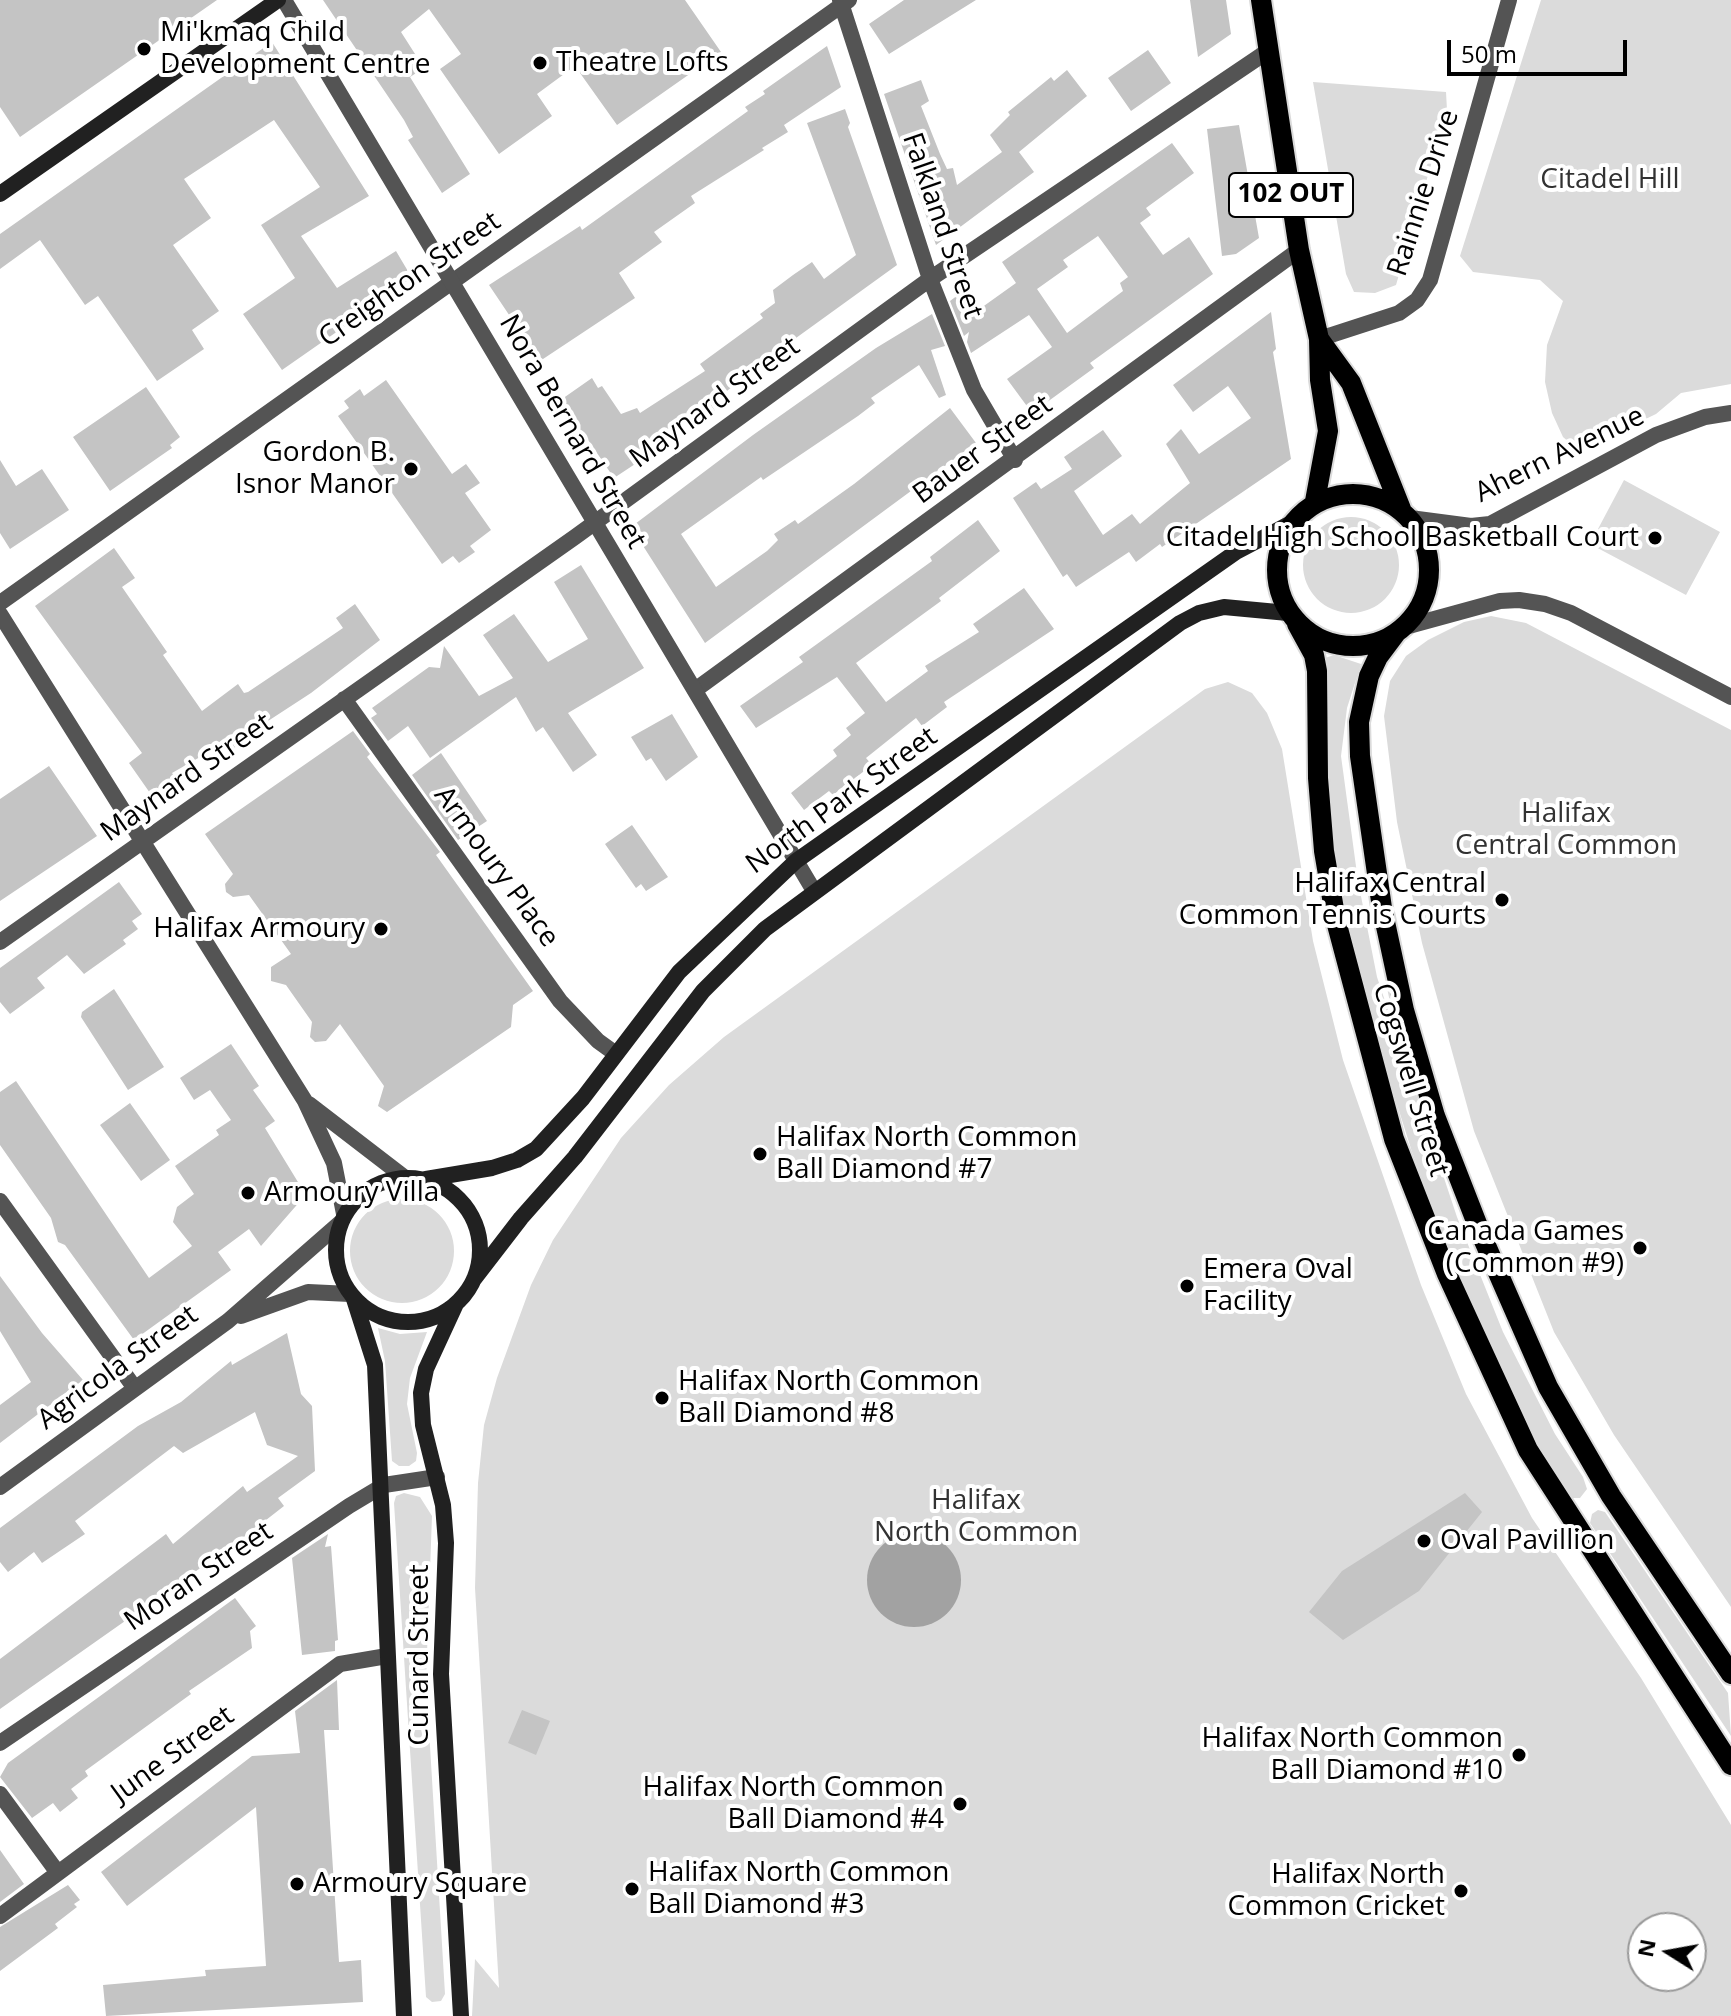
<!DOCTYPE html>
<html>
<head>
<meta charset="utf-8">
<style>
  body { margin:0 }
  #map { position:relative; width:1731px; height:2016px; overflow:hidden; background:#fff; font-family:"Open Sans",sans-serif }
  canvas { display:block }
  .north { position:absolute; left:1627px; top:1912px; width:80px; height:80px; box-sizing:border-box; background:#fff; border:2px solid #999; border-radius:50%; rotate:281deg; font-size:22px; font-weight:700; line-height:32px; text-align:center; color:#000 }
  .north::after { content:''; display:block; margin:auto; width:28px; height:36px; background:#000; clip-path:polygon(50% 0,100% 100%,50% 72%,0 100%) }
  .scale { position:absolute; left:1447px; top:40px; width:180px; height:36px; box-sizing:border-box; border:4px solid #000; border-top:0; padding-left:10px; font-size:24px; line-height:28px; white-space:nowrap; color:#000; -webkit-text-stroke:6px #fff; paint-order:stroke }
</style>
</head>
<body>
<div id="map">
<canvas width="1731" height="2016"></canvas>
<div class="north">N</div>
<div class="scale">50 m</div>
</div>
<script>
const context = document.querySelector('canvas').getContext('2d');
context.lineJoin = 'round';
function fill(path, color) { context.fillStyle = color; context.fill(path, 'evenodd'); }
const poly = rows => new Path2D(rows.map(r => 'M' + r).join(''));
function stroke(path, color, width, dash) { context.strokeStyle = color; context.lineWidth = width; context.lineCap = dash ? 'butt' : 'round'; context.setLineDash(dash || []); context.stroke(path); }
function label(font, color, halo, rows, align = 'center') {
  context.font = font + ' "Open Sans",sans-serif'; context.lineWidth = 8; context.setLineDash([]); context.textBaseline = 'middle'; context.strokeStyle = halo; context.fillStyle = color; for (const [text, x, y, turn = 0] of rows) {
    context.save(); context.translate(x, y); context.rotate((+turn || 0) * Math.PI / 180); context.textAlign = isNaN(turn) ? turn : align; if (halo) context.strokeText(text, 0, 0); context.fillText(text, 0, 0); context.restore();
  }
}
fill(poly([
  [1541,0,1731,0,1731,384,1681,393,1656,414,1579,451,1563,437,1552,413,1545,382,1547,345,1563,301,1540,280,1473,272,1460,256],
  [1313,82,1446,92,1447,110,1396,285,1375,293,1354,292,1346,274],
  [1624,480,1720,532,1686,595,1590,544],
  '1303 565a48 48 0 1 1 96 0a48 48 0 1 1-96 0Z',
  [1491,616,1526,623,1731,730,1731,1607,1614,1435,1554,1332,1474,1131,1422,943,1397,822,1384,716,1390,681,1406,656,1428,640,1464,622],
  [1334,655,1361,664,1347,708,1341,756,1358,881,1377,977,1457,1217,1503,1332,1555,1434,1583,1477,1587,1489,1580,1498,1571,1498,1534,1442,1466,1297,1412,1152,1360,987,1325,817,1322,664,1325,658],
  [1228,682,1252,693,1267,713,1282,749,1313,941,1343,1060,1421,1285,1466,1394,1532,1518,1641,1678,1731,1825,1731,2016,472,2016,475,1959,499,1988,475,1588,478,1483,484,1425,497,1378,531,1285,553,1240,621,1138,669,1085,724,1037,1205,689],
  [1643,1928,1691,1928,1691,1976,1643,1976],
  '350 1251a52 52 0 1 1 104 0a52 52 0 1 1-104 0Z',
  [378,1328,400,1334,427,1332,410,1378,407,1404,417,1453,416,1461,409,1466,399,1466,392,1461,385,1361],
  [404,1493,420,1497,432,1516,426,1680,445,1994,441,2001,432,2002,426,1997,394,1503,396,1496],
  [1598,1510,1605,1512,1728,1693,1731,1736,1590,1523,1592,1514]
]), '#dbdbdb');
fill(poly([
  '867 1580a47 47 0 1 1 94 0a47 47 0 1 1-94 0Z'
]), '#a2a2a2');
fill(poly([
  [0,0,217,0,20,137,0,107],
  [323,0,685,0,721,52,617,125,575,66,537,94,552,116,499,154,440,69,461,54,429,9,401,32,424,68,410,77,470,174,442,193,408,140,413,137,404,120],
  [904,0,976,0,889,54,869,24],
  [1190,0,1226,0,1231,34,1198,57],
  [272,42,369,196,301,236,337,288,396,251,412,278,355,313,358,317,282,370,243,314,295,278,261,225,320,187,274,120,184,179,211,218,173,245,219,311,192,330,204,349,157,381,98,296,85,305,40,240,0,269,0,234],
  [827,46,841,87,784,125,788,132,762,148,764,150,691,196,695,203,654,232,662,242,619,273,635,298,540,361,489,285,580,226,582,230,748,111,745,107,765,94,763,91],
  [1148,50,1171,83,1131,111,1108,78],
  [1067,70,1087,96,1019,152,1034,172,936,245,884,94,921,80,929,101,921,106,940,154,947,169,953,168,957,185,1002,152,990,135,1010,115,1008,112,1051,77,1054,81],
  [845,109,850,123,848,127,897,265,760,364,711,404,715,411,614,478,582,431,578,434,559,405,564,402,562,399,592,378,598,388,602,386,621,414,637,408,640,413,705,371,700,364,763,318,760,314,775,303,773,290,793,275,812,262,824,279,856,255,807,123],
  [1239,125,1259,238,1236,254,1222,256,1207,129],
  [1172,143,1194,173,1146,208,1151,215,1140,223,1163,255,1189,237,1213,274,1090,363,1094,368,1032,413,1007,379,1052,347,1029,315,971,353,967,342,969,332,964,336,950,301,970,286,981,308,1016,283,1002,262],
  [1098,236,1128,277,1120,283,1123,291,1067,333,1037,289,1068,267,1063,260],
  [1271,312,1276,349,1273,352,1291,459,1162,547,1160,544,1136,562,1129,552,1076,587,1067,574,1063,577,1013,498,1036,482,1041,489,1072,469,1064,457,1103,430,1122,456,1074,491,1103,535,1132,514,1140,524,1190,483,1166,444,1181,429,1199,454,1251,418,1228,386,1193,412,1173,385],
  [932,314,945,346,931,350,946,395,939,398,919,365,871,398,875,403,858,416,763,480,761,477,681,534,716,587,767,551,778,540,774,534,795,520,798,524,854,484,950,408,976,443,705,643,631,527,753,435,876,348],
  [386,380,452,474,466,464,480,483,465,493,491,530,470,546,475,552,459,563,453,556,442,564,338,416,349,408,344,401,360,389,364,396],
  [146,387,180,437,170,445,172,448,110,491,73,437],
  [0,460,16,486,42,469,69,510,10,549,0,533],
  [978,520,1000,551,939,598,941,601,856,663,886,702,928,671,925,666,979,632,973,624,1024,588,1054,629,944,702,947,707,922,726,916,718,866,758,872,765,833,795,829,791,804,810,791,793,837,756,833,750,851,735,846,728,865,713,837,677,756,728,740,706,803,662,799,657,932,561,930,557],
  [114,548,135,578,122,587,167,652,163,655,202,711,238,684,244,693,248,692,318,645,343,628,336,618,355,604,380,640,311,693,245,736,232,751,214,749,172,773,181,786,157,803,129,763,142,753,35,606],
  [581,565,644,668,568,713,597,755,573,772,543,727,536,732,516,697,430,758,408,726,388,741,371,718,377,714,372,708,429,667,440,668,444,646,479,696,513,678,483,635,514,614,548,662,588,639,554,582],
  [672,714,698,757,666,781,651,758,646,761,631,737],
  [353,731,370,754,367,757,440,852,436,855,533,991,513,1005,511,1027,387,1112,378,1106,384,1086,340,1024,326,1041,315,1042,310,1037,312,1022,286,985,271,981,271,967,291,954,249,895,233,897,226,892,225,884,233,874,205,834],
  [441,753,487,821,458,840,412,775],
  [49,766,97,836,0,901,0,799],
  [632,825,668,877,646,891,641,884,636,888,605,844],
  [119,882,142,914,132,921,138,929,123,940,126,944,84,974,67,955,37,978,45,988,10,1014,0,1002,0,968],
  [114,989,164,1067,128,1090,81,1017,82,1012],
  [231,1044,259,1086,253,1090,275,1121,265,1128,301,1187,302,1199,261,1246,249,1229,218,1252,231,1270,134,1340,65,1245,58,1242,51,1218,0,1145,0,1092,16,1081,149,1278,192,1246,173,1222,177,1207,194,1194,175,1166,219,1135,216,1130,231,1120,210,1090,194,1100,180,1078],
  [130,1103,170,1160,141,1181,100,1125],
  [0,1276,42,1333,83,1380,0,1443,0,1405,31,1382,0,1331],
  [287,1333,301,1394,312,1406,315,1471,278,1498,284,1506,243,1538,0,1709,0,1659,166,1534,173,1544,243,1486,247,1492,298,1456,267,1445,255,1412,183,1453,174,1446,75,1521,85,1534,42,1563,34,1552,8,1572,0,1562,0,1528,138,1426,181,1402,231,1361,232,1365],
  [1465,1493,1482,1512,1419,1591,1343,1640,1309,1612,1342,1571],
  [328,1534,325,1547,331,1546,338,1640,335,1641,335,1651,302,1655,292,1558],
  [235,1598,256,1626,250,1631,252,1648,189,1691,191,1694,85,1771,88,1776,71,1789,78,1798,60,1812,53,1803,32,1818,0,1777,8,1763],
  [337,1680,339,1730,324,1730,339,1962,361,1960,363,2002,106,2016,103,1985,206,1976,205,1970,266,1966,256,1807,127,1906,101,1872,252,1756,300,1753,295,1711],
  [522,1710,550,1721,536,1755,508,1743],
  [0,1850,24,1884,0,1902],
  [68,1885,80,1900,74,1904,77,1907,55,1924,58,1928,0,1971,0,1927]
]), '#c4c4c4');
const primary = poly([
  [1261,0,1299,250,1319,339,1320,380,1328,431,1315,501],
  [1319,339,1351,383,1401,509],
  '1277 570a76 76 0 1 1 152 0a76 76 0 1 1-152 0Z',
  [1297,624,1314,655,1317,671,1318,778,1324,851,1336,921,1394,1139,1447,1274,1528,1450,1731,1765],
  [1396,633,1378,657,1369,676,1359,722,1360,756,1382,908,1404,1010,1435,1116,1481,1234,1548,1387,1611,1496,1731,1674]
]);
stroke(primary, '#dbdbdb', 24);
stroke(poly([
  [840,0,930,279,974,390,1015,460],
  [1319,339,1399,313,1417,300,1430,280,1509,0],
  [0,603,849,0],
  [0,614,305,1101,334,1163,344,1214],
  [695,690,1299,250],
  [344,699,560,1001,598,1041,616,1054],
  [0,942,575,537,930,279,1268,51],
  [309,1104,404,1177],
  [0,1201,134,1387],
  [0,1743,349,1506,384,1485,437,1477],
  [0,1794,58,1873],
  [0,1916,340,1664,387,1656]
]), '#545454', 16);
stroke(poly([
  [284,0,814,891],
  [1410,518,1471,526,1490,524,1656,435,1705,417,1731,413],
  [1405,627,1500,601,1519,600,1545,604,1571,613,1731,697],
  [241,1316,308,1292,350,1294],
  [0,1487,228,1321,340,1223]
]), '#545454', 16);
stroke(poly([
  [0,194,278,0],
  '336 1250a72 72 0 1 1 144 0a72 72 0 1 1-144 0Z',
  [426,1179,492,1168,517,1160,536,1149,583,1098,679,972,796,861,1236,552,1293,522],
  [474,1279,521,1218,575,1157,703,991,765,929,1180,623,1199,613,1224,607,1288,613],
  [354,1299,375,1365,404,2016],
  [456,1304,426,1369,421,1393,423,1425,443,1505,446,1543,441,1674,461,2016]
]), '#212121', 16);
stroke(primary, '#000', 20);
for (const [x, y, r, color] of [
  [144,49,8,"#000"],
  [540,63,8,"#000"],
  [411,469,8,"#000"],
  [1655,538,8,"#000"],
  [1502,900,8,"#000"],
  [381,929,8,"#000"],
  [760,1154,8,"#000"],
  [248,1193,8,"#000"],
  [1640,1248,8,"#000"],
  [1187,1286,8,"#000"],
  [662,1398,8,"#000"],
  [1424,1541,8,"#000"],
  [1519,1755,8,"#000"],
  [960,1804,8,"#000"],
  [297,1884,8,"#000"],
  [632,1889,8,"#000"],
  [1461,1891,8,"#000"]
]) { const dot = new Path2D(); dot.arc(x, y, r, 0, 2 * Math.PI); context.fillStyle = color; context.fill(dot); stroke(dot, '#fff', 3); }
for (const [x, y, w] of [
  [1291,195,124]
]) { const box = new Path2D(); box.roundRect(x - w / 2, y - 22, w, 44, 6); context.fillStyle = '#fff'; context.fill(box); stroke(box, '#000', 2); }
label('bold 26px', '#000', null, [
  ["102 OUT",1291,195]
]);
label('28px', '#000', '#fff', [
  ["Mi'kmaq Child",160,33],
  ["Development Centre",160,65],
  ["Theatre Lofts",556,63],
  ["Gordon B.",395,453,"right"],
  ["Isnor Manor",395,485,"right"],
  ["Citadel High School Basketball Court",1639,538,"right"],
  ["Halifax Central",1486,884,"right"],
  ["Common Tennis Courts",1486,916,"right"],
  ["Halifax Armoury",365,929,"right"],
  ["Halifax North Common",776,1138],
  ["Ball Diamond #7",776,1170],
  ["Armoury Villa",264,1193],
  ["Canada Games",1624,1232,"right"],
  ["(Common #9)",1624,1264,"right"],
  ["Emera Oval",1203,1270],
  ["Facility",1203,1302],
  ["Halifax North Common",678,1382],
  ["Ball Diamond #8",678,1414],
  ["Oval Pavillion",1440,1541],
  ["Halifax North Common",1503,1739,"right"],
  ["Ball Diamond #10",1503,1771,"right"],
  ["Halifax North Common",944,1788,"right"],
  ["Ball Diamond #4",944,1820,"right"],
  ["Halifax North Common",648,1873],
  ["Ball Diamond #3",648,1905],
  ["Halifax North",1445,1875,"right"],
  ["Common Cricket",1445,1907,"right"],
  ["Armoury Square",313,1884]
], 'left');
label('28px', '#323232', '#fff', [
  ["Citadel Hill",1610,180],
  ["Halifax",1566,814],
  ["Central Common",1566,846],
  ["Halifax",976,1501],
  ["North Common",976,1533]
]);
label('28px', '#000', '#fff', [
  ["Rainnie Drive",1424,193,-72],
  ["Falkland Street",942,226,71],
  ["Creighton Street",410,280,-35],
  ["Maynard Street",715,403,-36],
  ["Nora Bernard Street",572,432,60],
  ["Bauer Street",983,450,-36],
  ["Ahern Avenue",1560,455,-26],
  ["Maynard Street",187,778,-35],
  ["North Park Street",842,801,-36],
  ["Armoury Place",496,867,54],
  ["Cogswell Street",1410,1080,73],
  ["Agricola Street",118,1368,-36],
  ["Moran Street",199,1577,-34],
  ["Cunard Street",420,1655,-90],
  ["June Street",173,1755,-36]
]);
</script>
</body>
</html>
